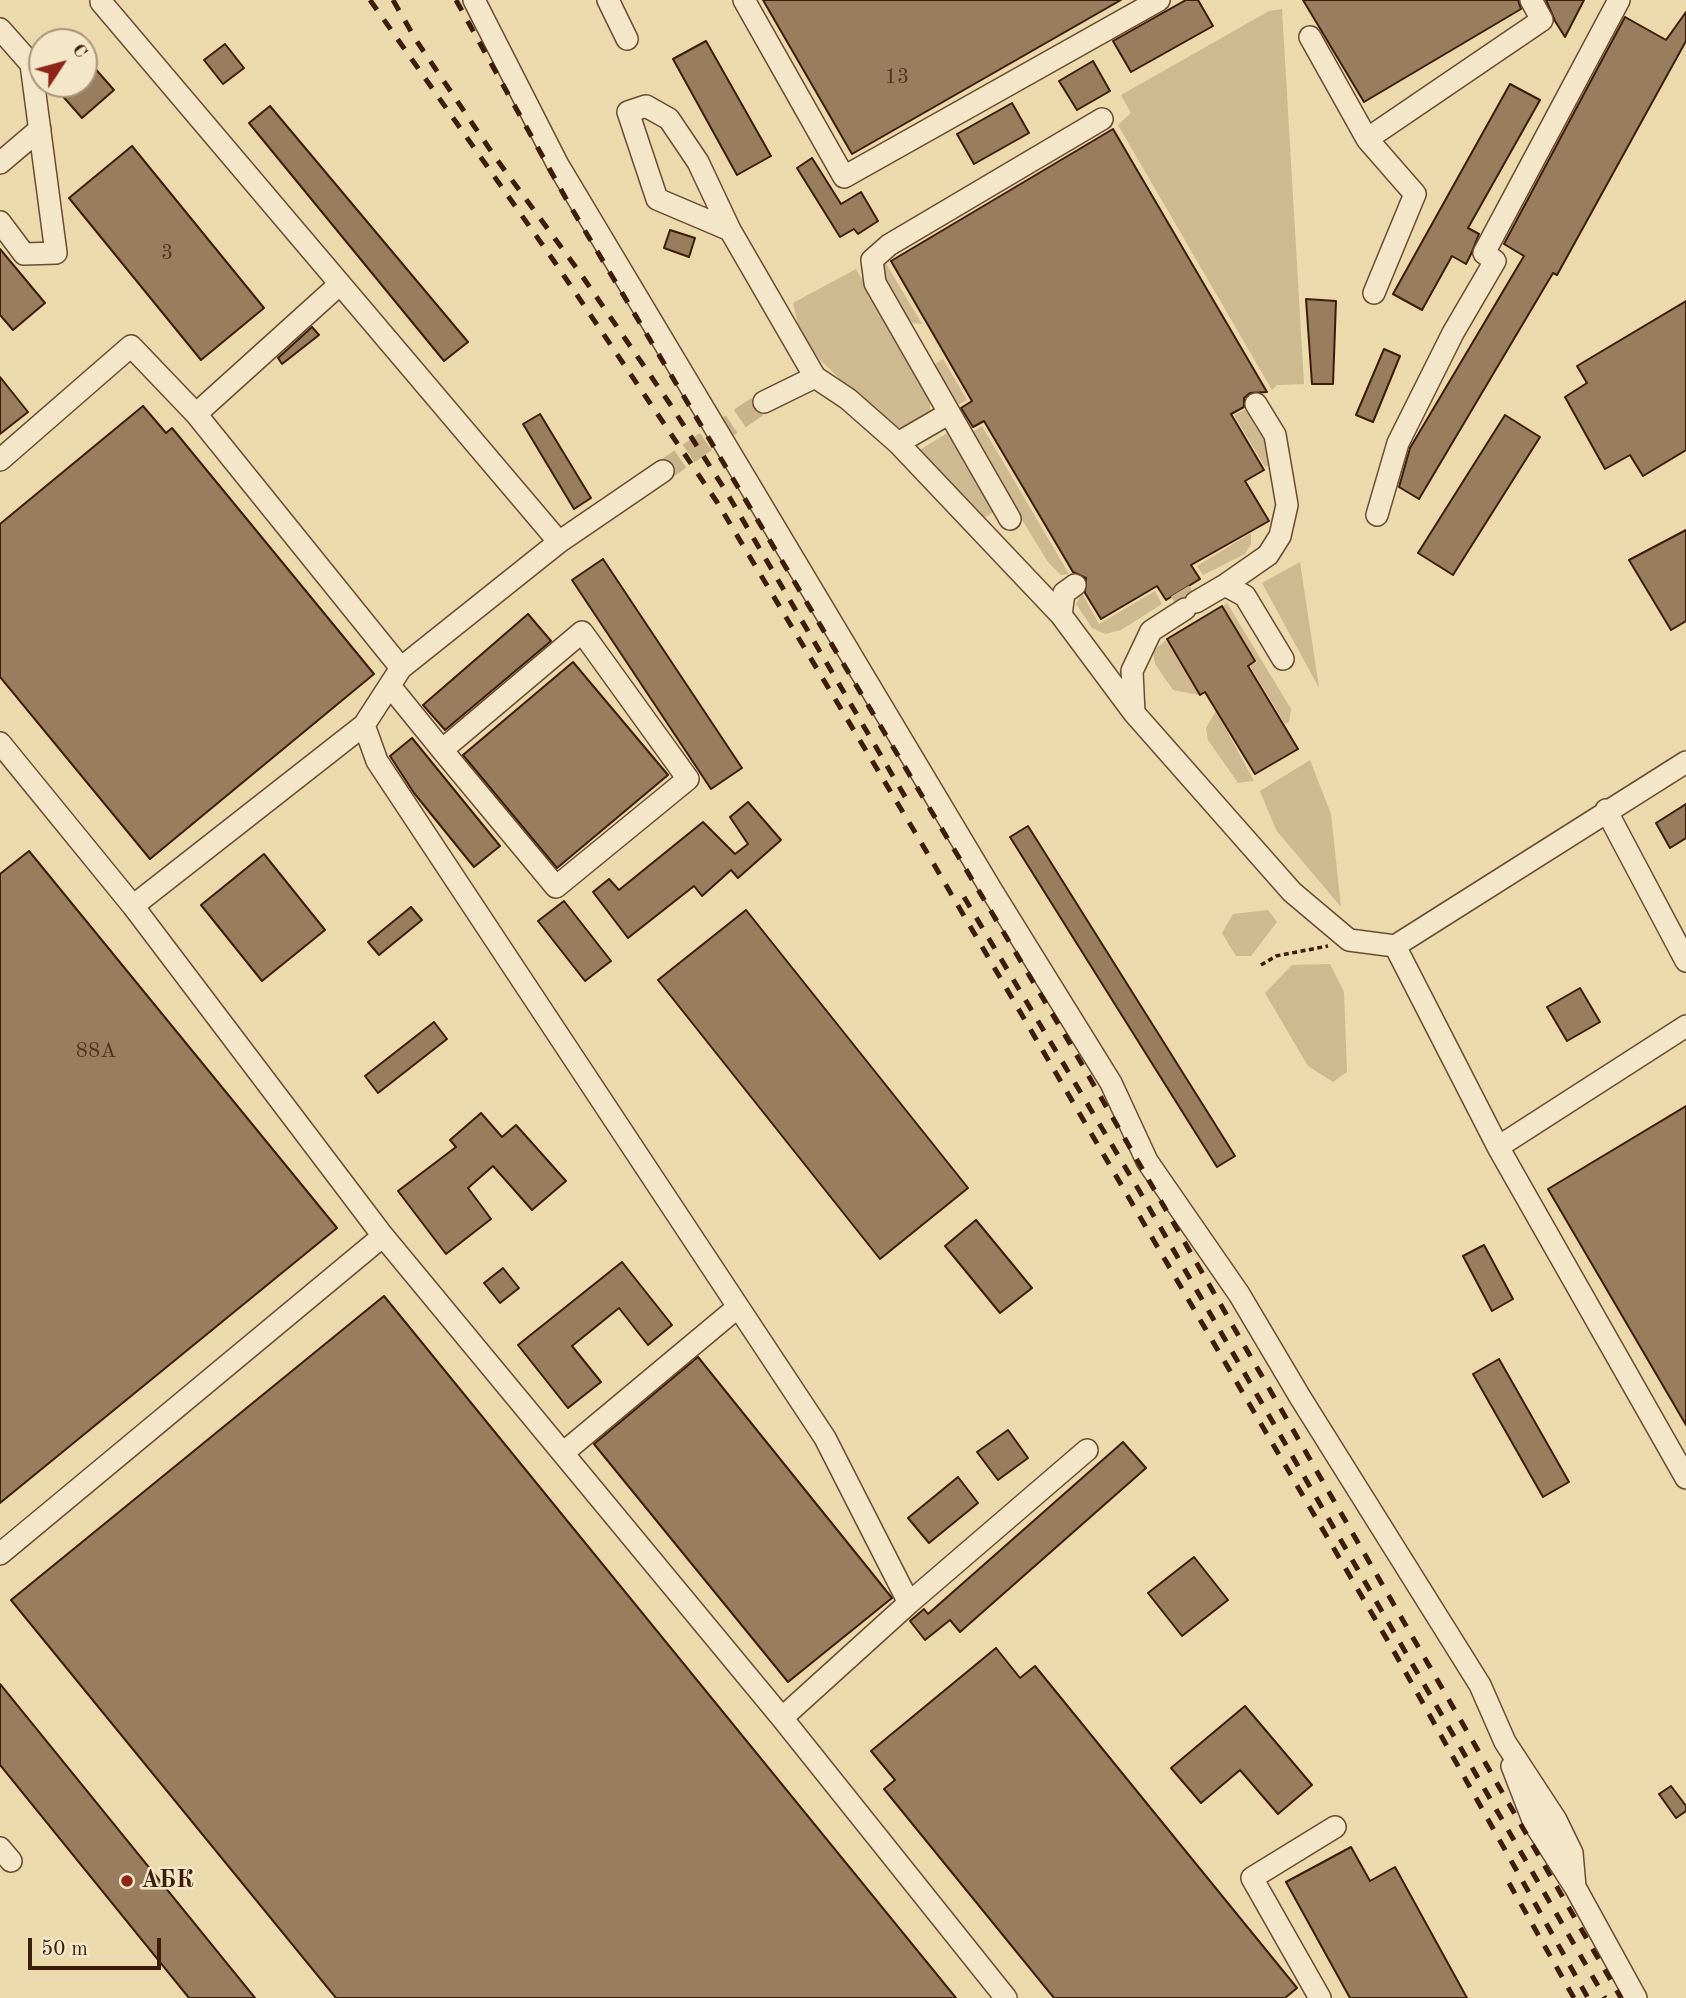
<!DOCTYPE html>
<html>
<head>
<meta charset="utf-8">
<style>
  body { margin:0 }
  #map { position:relative; width:1686px; height:1998px; overflow:hidden; background:#ecd9ac; font-family:"Old Standard TT",serif }
  canvas { display:block }
  .north { position:absolute; left:28px; top:28px; width:70px; height:70px; box-sizing:border-box; background:#f3e6c9; border:2px solid #aa957c; border-radius:50%; rotate:54deg; font-size:19px; font-weight:700; line-height:28px; text-align:center; color:#3d1c09 }
  .north::after { content:''; display:block; margin:auto; width:24px; height:32px; background:#8f2418; clip-path:polygon(50% 0,100% 100%,50% 72%,0 100%) }
  .scale { position:absolute; left:28px; top:1938px; width:133px; height:32px; box-sizing:border-box; border:4px solid #3d1c09; border-top:0; padding-left:9px; font-size:21px; line-height:24px; white-space:nowrap; color:#3d1c09; -webkit-text-stroke:5px #f3e6c9; paint-order:stroke }
</style>
</head>
<body>
<div id="map">
<canvas width="1686" height="1998"></canvas>
<div class="north">С</div>
<div class="scale">50 m</div>
</div>
<script>
const context = document.querySelector('canvas').getContext('2d');
context.lineJoin = 'round';
function fill(path, color) { context.fillStyle = color; context.fill(path, 'evenodd'); }
const poly = rows => new Path2D(rows.map(r => 'M' + r).join(''));
function stroke(path, color, width, dash) { context.strokeStyle = color; context.lineWidth = width; context.lineCap = dash ? 'butt' : 'round'; context.setLineDash(dash || []); context.stroke(path); }
function label(font, color, halo, rows, align = 'center') {
  context.font = font + ' "Old Standard TT",serif'; context.lineWidth = 5; context.setLineDash([]); context.textBaseline = 'middle'; context.strokeStyle = halo; context.fillStyle = color; for (const [text, x, y, turn = 0] of rows) {
    context.save(); context.translate(x, y); context.rotate((+turn || 0) * Math.PI / 180); context.textAlign = isNaN(turn) ? turn : align; if (halo) context.strokeText(text, 0, 0); context.fillText(text, 0, 0); context.restore();
  }
}
fill(poly([
  [1282,9,1304,384,1277,385,1272,390,1118,125,1131,113,1121,95,1269,11],
  [885,262,922,324,913,323,903,314,882,278],
  [856,269,930,400,930,412,925,421,914,427,891,428,820,360,800,333,793,303],
  [943,359,967,400,954,407,935,364],
  [1246,409,1276,461,1265,467,1234,415],
  [982,426,1069,574,1061,575,1048,562,969,434],
  [949,432,994,512,984,518,915,453],
  [1251,533,1251,544,1245,554,1203,575,1197,566],
  [1300,562,1319,688,1262,583],
  [1155,591,1162,604,1121,630,1105,634,1092,628,1076,604,1082,593,1099,624],
  [1227,603,1291,709,1289,722,1285,724,1250,666,1257,662,1223,606],
  [1166,640,1199,695,1173,690,1155,664,1153,651],
  [1216,711,1254,781,1238,783,1208,740,1206,728],
  [1310,760,1331,814,1341,907,1276,830,1260,791],
  [1268,910,1277,922,1251,956,1236,956,1222,933,1233,914],
  [1330,964,1344,992,1347,1072,1333,1082,1308,1066,1265,993,1292,965]
]), '#ceb990');
const building = poly([
  [763,0,1121,0,852,154,763,0],
  [1186,0,1198,0,1213,26,1131,72,1113,41,1186,0],
  [1303,0,1518,0,1521,9,1364,102,1303,0],
  [1546,0,1584,0,1565,37,1555,21,1546,0],
  [1686,12,1686,41,1557,275,1553,273,1419,499,1399,487,1410,448,1524,256,1504,244,1618,30,1625,17,1666,40,1686,12],
  [706,41,771,156,737,175,673,59,706,41],
  [225,44,244,68,223,84,204,60,225,44],
  [84,56,114,90,82,118,52,84,84,84,84,56],
  [1093,61,1110,91,1077,110,1059,81,1093,61],
  [1510,84,1540,100,1468,228,1479,234,1471,254,1466,264,1452,256,1422,310,1393,294,1510,84],
  [1012,103,1029,133,974,164,957,134,1012,103],
  [270,106,468,342,444,361,249,123,270,106],
  [1113,129,1267,392,1250,393,1244,398,1244,407,1231,414,1264,470,1245,481,1269,521,1191,565,1200,579,1166,600,1157,586,1101,619,1085,593,1086,578,1073,572,984,421,973,427,961,408,972,401,891,261,1113,129],
  [132,146,264,308,201,360,69,198,132,146],
  [812,158,841,204,861,192,878,221,858,234,854,229,840,237,797,168,812,158],
  [670,230,695,238,689,257,664,248,670,230],
  [0,249,45,303,13,330,0,315,0,249],
  [1306,299,1336,301,1333,384,1312,384,1306,299],
  [1686,301,1686,450,1643,476,1630,455,1605,469,1565,397,1587,383,1577,366,1686,301],
  [312,327,319,335,282,364,278,358,312,327],
  [1384,349,1400,356,1373,422,1356,415,1384,349],
  [0,377,28,412,0,434,0,377],
  [143,406,166,433,172,428,374,674,150,859,0,677,0,524,143,406],
  [540,414,591,498,574,509,523,424,540,414],
  [1505,415,1540,437,1453,575,1418,553,1505,415],
  [1686,530,1686,621,1671,630,1629,560,1686,530],
  [603,559,742,768,711,789,572,580,603,559],
  [1222,606,1255,661,1248,666,1298,749,1255,774,1205,692,1200,695,1167,639,1222,606],
  [528,614,551,641,445,730,423,705,528,614],
  [573,662,668,775,557,868,463,755,573,662],
  [412,738,500,846,474,867,414,793,390,756,412,738],
  [748,802,781,840,738,878,731,870,702,896,694,886,628,938,593,892,609,879,619,890,703,822,735,854,748,844,730,817,748,802],
  [1686,804,1686,838,1670,848,1656,823,1686,804],
  [1028,826,1235,1156,1217,1167,1010,837,1028,826],
  [29,851,337,1228,0,1503,0,874,29,851],
  [264,854,325,930,262,981,201,905,264,854],
  [564,901,611,961,585,981,538,921,564,901],
  [411,907,422,920,379,955,368,942,411,907],
  [746,910,968,1188,880,1259,658,980,746,910],
  [1580,988,1600,1022,1567,1041,1547,1007,1580,988],
  [434,1022,447,1039,378,1093,365,1076,434,1022],
  [1686,1106,1686,1425,1548,1189,1686,1106],
  [481,1113,502,1137,516,1125,566,1181,532,1210,493,1166,468,1188,491,1219,446,1254,398,1191,456,1147,450,1140,481,1113],
  [976,1220,1032,1288,1000,1313,945,1246,976,1220],
  [1484,1245,1513,1299,1492,1311,1463,1256,1484,1245],
  [622,1262,672,1325,648,1345,619,1308,572,1346,601,1382,568,1408,518,1345,622,1262],
  [503,1268,519,1288,500,1303,484,1283,503,1268],
  [384,1296,956,1998,336,1998,11,1600,384,1296],
  [698,1357,892,1598,788,1682,594,1444,698,1357],
  [1499,1359,1569,1482,1543,1497,1473,1374,1499,1359],
  [1008,1430,1028,1458,998,1480,977,1452,1008,1430],
  [1123,1442,1146,1468,960,1632,950,1620,925,1640,910,1621,924,1609,928,1614,1123,1442],
  [958,1477,978,1503,929,1543,908,1518,958,1477],
  [1194,1557,1228,1600,1182,1636,1148,1593,1194,1557],
  [996,1648,1020,1678,1035,1666,1297,1988,1285,1998,1054,1998,884,1789,895,1780,871,1751,996,1648],
  [0,1684,255,1998,189,1998,0,1765,0,1684],
  [1245,1706,1312,1785,1278,1814,1240,1770,1201,1803,1171,1768,1245,1706],
  [1671,1786,1686,1806,1686,1811,1676,1818,1659,1794,1671,1786],
  [1351,1847,1370,1881,1395,1867,1467,1998,1350,1998,1286,1882,1351,1847]
]);
fill(building, '#987e5e');
stroke(building, '#3d1c09', 2);
stroke(poly([
  [663,471,764,402],
  [1180,591,1189,606]
]), '#c9b38b', 21, [21, 10]);
const minor = poly([
  [474,0,558,165,992,891,1111,1083,1147,1161,1239,1294,1300,1397,1480,1685,1505,1742,1556,1820,1572,1853,1575,1887],
  [608,0,627,39],
  [744,0,844,177,1159,0],
  [101,2,559,542],
  [0,29,31,64,56,253,24,254,0,222],
  [1310,37,1367,139,1542,20,1531,0],
  [1367,139,1415,194,1374,293],
  [0,163,40,129],
  [730,230,657,199,628,112,646,106,669,119,698,162,730,230,815,377],
  [340,284,196,414,401,668],
  [764,402,815,377,848,399,898,443,1061,615,1134,713,1292,892,1349,940,1395,946,1686,762],
  [898,443,948,414],
  [0,460,131,346,196,414],
  [1377,515,1398,443,1453,333,1495,261,1484,253,1619,0],
  [1010,519,875,283,872,260,889,245,1102,119],
  [1225,585,1268,555,1280,536,1287,505,1275,435,1256,404],
  [1196,602,1225,585,1245,596,1283,659],
  [1061,615,1064,593,1075,585],
  [390,686,442,750,556,887,688,779,582,632,442,750],
  [1134,713,1132,671,1151,631,1185,609],
  [364,725,377,761,825,1438,909,1603,782,1718],
  [0,743,133,906,364,725,401,668,559,542,663,471],
  [1606,810,1686,961],
  [133,906,383,1236,782,1718,1006,1998],
  [1395,946,1498,1147,1686,1478],
  [1498,1147,1686,1026],
  [563,1453,738,1307],
  [0,1554,383,1236],
  [909,1603,1087,1450],
  [1512,1766,1534,1823,1575,1887,1636,1998],
  [0,1848,11,1861],
  [1320,1998,1252,1878,1335,1827]
]);
stroke(minor, '#694b32', 24);
stroke(poly([
  [1261,965,1276,956,1328,946]
]), '#3d1c09', 3.5, [5, 3.5]);
stroke(minor, '#f3e6c9', 21);
stroke(poly([
  [370,0,556,264,717,502,922,844,1392,1648,1588,1998],
  [393,0,416,40,495,157,578,270,670,404,727,493,907,800],
  [456,0,569,204,1069,1042,1621,1998],
  [964,897,1140,1192,1605,1998],
  [1509,1883,1574,1998]
]), '#3d1c09', 5, [12, 12]);
for (const [x, y, r, color] of [
  [127,1881,7,"#8f2418"]
]) { const dot = new Path2D(); dot.arc(x, y, r, 0, 2 * Math.PI); context.fillStyle = color; context.fill(dot); stroke(dot, '#f3e6c9', 2.5); }
label('21px', '#54341e', null, [
  ["13",897,77],
  ["3",167,253],
  ["88А",96,1051]
]);
label('bold 24px', '#3d1c09', '#f3e6c9', [
  ["АБК",141,1881]
], 'left');
</script>
</body>
</html>
